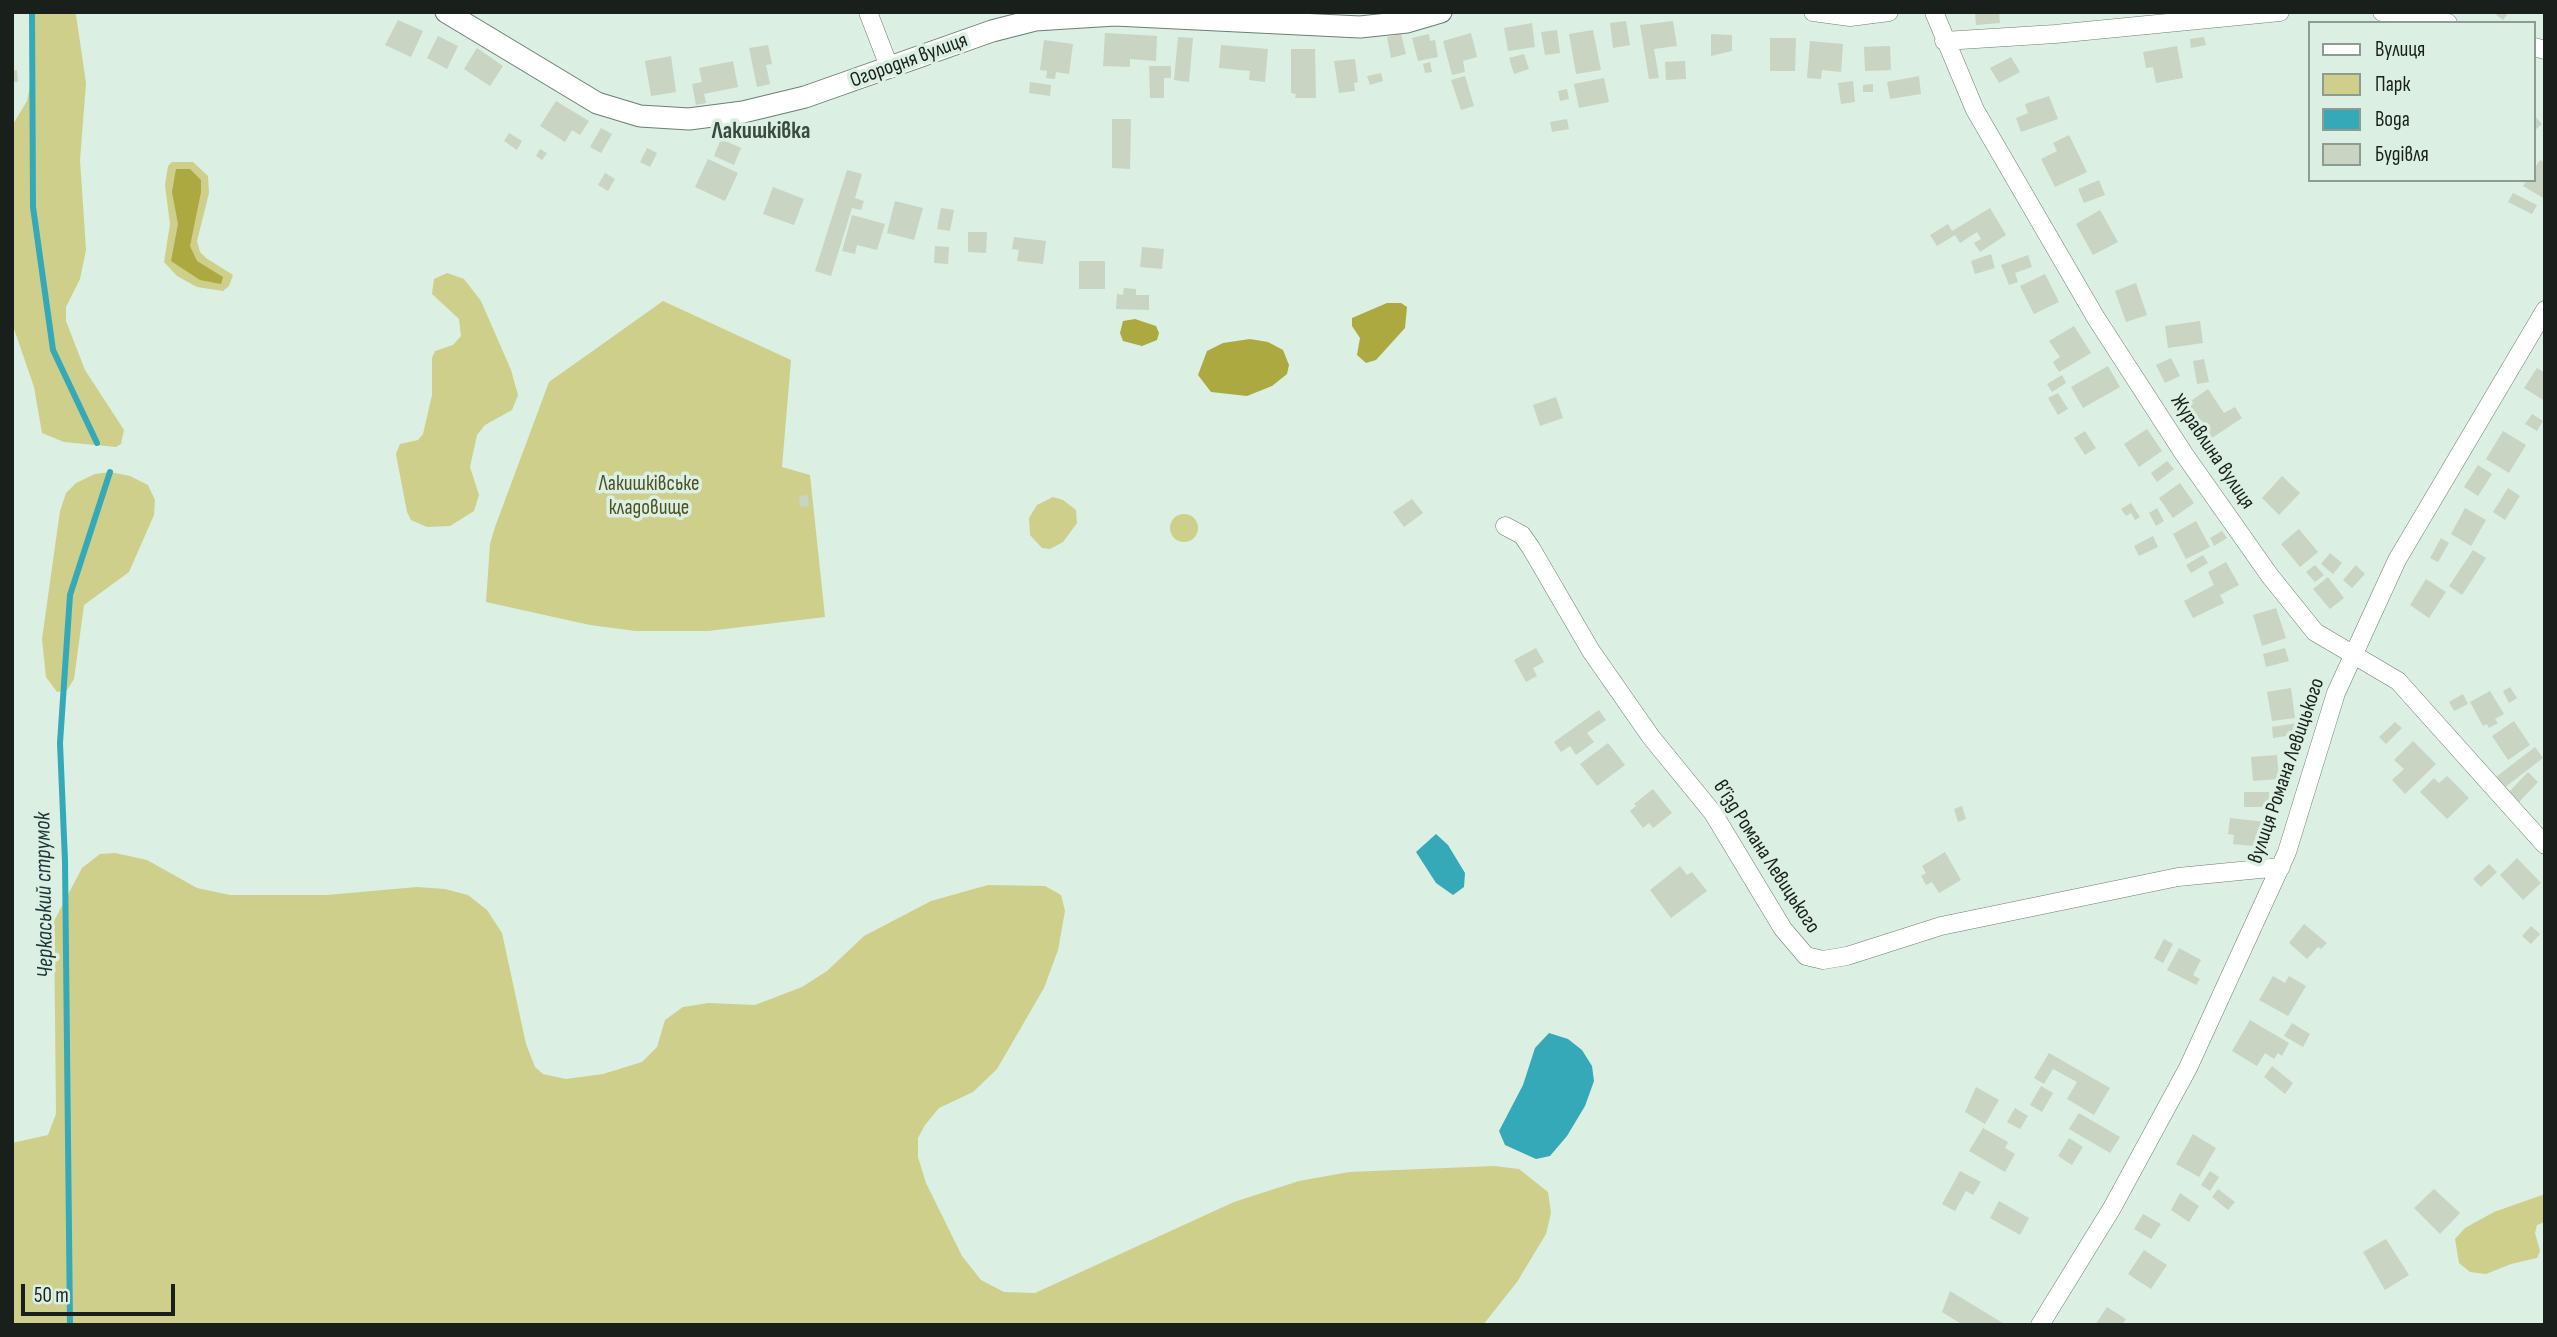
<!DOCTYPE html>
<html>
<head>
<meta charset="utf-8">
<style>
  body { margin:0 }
  #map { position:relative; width:2557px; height:1337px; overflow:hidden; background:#dbefe2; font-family:"Sofia Sans Condensed",sans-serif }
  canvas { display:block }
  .frame { position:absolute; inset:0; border:14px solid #19201b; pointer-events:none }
  .legend { position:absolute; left:2308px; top:21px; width:228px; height:161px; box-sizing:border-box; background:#dbefe2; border:2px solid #8d9c92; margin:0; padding:9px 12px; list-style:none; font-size:21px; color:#19201b }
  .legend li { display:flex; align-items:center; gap:14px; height:35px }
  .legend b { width:35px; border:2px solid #8d9c92 }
  .scale { position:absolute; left:21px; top:1284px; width:154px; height:32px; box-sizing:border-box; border:4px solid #19201b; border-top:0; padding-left:9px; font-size:21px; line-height:24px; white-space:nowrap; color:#19201b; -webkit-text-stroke:5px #dbefe2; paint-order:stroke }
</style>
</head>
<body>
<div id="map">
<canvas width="2557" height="1337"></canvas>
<div class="frame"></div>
<ul class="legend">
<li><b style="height:9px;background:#fff"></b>Вулиця</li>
<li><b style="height:19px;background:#cecf8b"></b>Парк</li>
<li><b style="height:19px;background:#35a9b7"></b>Вода</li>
<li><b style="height:19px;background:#c9d4c3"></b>Будівля</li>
</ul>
<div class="scale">50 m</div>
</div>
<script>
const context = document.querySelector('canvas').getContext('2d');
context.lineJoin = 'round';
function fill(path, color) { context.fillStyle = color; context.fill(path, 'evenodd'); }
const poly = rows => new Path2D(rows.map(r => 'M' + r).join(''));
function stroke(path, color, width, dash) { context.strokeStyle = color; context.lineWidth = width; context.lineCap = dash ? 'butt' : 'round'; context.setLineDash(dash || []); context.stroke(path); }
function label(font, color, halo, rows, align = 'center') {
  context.font = font + ' "Sofia Sans Condensed",sans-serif'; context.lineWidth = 7; context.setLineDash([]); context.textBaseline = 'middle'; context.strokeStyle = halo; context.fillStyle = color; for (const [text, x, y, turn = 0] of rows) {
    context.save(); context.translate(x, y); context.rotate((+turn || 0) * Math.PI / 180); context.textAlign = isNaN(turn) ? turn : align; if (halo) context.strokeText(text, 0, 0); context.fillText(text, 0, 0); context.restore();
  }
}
fill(poly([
  [29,12,76,12,76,15,86,83,80,160,86,250,80,279,66,307,66,321,85,370,124,430,121,444,116,447,64,442,42,433,34,387,12,323,12,126,27,101,31,82],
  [172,162,193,162,208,176,209,193,197,241,200,252,206,258,233,275,229,286,223,291,197,287,177,276,164,262,170,224,165,185,168,166],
  [447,273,464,279,481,301,511,370,518,395,512,410,485,425,477,435,470,467,479,495,474,511,450,526,427,527,411,520,407,512,396,454,400,444,418,440,423,434,432,395,432,358,435,351,453,345,461,336,459,319,432,294,434,279],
  [663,301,791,360,782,467,810,475,825,617,708,631,636,631,590,625,486,602,490,544,495,527,549,382],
  [110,472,130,476,148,485,155,500,154,515,129,572,84,605,74,679,67,690,57,692,46,677,42,639,60,511,66,493,76,483,95,474],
  [1053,497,1063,500,1076,510,1077,523,1063,542,1050,549,1042,548,1030,535,1029,518,1037,505],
  '1170 528a14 14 0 1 1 28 0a14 14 0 1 1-28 0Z',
  [115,853,147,860,197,888,230,895,327,895,417,887,445,889,468,895,487,910,502,933,526,1044,535,1067,543,1074,566,1079,603,1074,642,1062,657,1047,665,1020,683,1007,709,1003,755,1005,802,987,827,971,864,936,931,901,988,885,1045,886,1061,895,1065,911,1058,950,1044,988,997,1069,973,1092,939,1108,925,1125,918,1138,918,1157,926,1183,962,1256,981,1280,1004,1292,1035,1293,1234,1202,1299,1181,1349,1172,1494,1166,1519,1169,1548,1192,1551,1213,1546,1234,1517,1282,1483,1325,12,1325,12,1143,48,1135,56,1114,54,921,82,868,100,854],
  [2545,1194,2545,1222,2537,1225,2535,1233,2540,1251,2537,1258,2511,1264,2486,1274,2470,1272,2459,1263,2455,1239,2465,1228,2494,1212]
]), '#cecf8b');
fill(poly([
  [176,169,190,169,201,180,201,192,190,246,197,261,223,277,221,284,200,280,171,261,178,224,172,192],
  [1387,303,1401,303,1407,307,1405,328,1376,360,1366,363,1357,355,1360,338,1352,326,1352,318],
  [1135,319,1156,326,1159,333,1157,340,1142,346,1123,341,1120,333,1123,321],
  [1250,339,1268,342,1283,350,1289,365,1287,374,1272,386,1247,396,1211,392,1198,375,1207,351,1223,343]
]), '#aba940');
fill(poly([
  [1436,834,1448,845,1465,873,1464,887,1453,895,1436,883,1416,852],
  [1549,1033,1568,1039,1582,1050,1592,1066,1594,1081,1585,1106,1567,1136,1550,1156,1536,1159,1505,1145,1499,1131,1523,1085,1535,1048]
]), '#35a9b7');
stroke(poly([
  [32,12,33,207,53,350,97,443],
  [70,1325,65,861,60,743,70,595,110,472]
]), '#35a9b7', 6);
fill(poly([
  [1975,12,1999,12,2000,23,1976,25],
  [2493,12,2509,12,2503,20],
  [398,20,423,31,411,57,385,45],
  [1626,21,1630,45,1613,48,1610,23],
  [1673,21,1677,46,1654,49,1659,78,1649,79,1640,25],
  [1532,23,1535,47,1508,51,1504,28],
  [1557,30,1560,53,1545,55,1541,32],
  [1593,30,1601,70,1576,74,1569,34],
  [1105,33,1157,36,1156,61,1130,59,1130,67,1103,66],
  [1471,33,1477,57,1463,61,1465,72,1452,75,1443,41],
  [1401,34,1406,54,1391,58,1387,37],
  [1429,34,1430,41,1435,40,1438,57,1418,61,1412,38],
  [1711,34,1732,35,1732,51,1711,56],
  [438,36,458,46,447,69,427,58],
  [1178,37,1193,38,1189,82,1174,80],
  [2204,37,2206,45,2191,48,2190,39],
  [1770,38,1796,38,1795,71,1770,71],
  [1044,40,1073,44,1069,74,1056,72,1055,79,1046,78,1047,71,1040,70],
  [1810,41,1843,44,1841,72,1822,70,1821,79,1807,78],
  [768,45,772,64,766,65,770,84,757,87,749,48],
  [1221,45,1268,49,1265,82,1249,80,1250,71,1219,68],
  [1890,46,1891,70,1865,71,1864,47],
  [2177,46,2183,78,2156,83,2153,67,2146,68,2143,52],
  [477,48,503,66,490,86,464,69],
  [1291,49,1315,49,1316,98,1295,98,1296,94,1291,93],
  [1524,54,1529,69,1514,74,1509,58],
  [671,56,676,92,651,96,645,61],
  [2011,57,2020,72,1999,83,1990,68],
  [1355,59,1358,82,1354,83,1355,91,1339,93,1334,61],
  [733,61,738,87,704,94,706,103,696,105,692,84,702,82,699,68],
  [1685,61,1686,79,1666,80,1665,62],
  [1430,62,1432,72,1425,73,1423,64],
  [1149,66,1171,66,1171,78,1164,78,1164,98,1150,98],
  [17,70,18,82,12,82,12,71],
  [1381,73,1383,81,1370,85,1367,76],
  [1465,76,1474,106,1461,110,1451,80],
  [1919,76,1921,94,1890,99,1887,82],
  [1604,78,1609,102,1579,108,1574,84],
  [1853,81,1855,102,1841,104,1838,83],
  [1030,82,1051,85,1050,96,1029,93],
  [1873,84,1873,92,1863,92,1863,85],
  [1567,89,1569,99,1560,101,1558,91],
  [2049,96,2058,119,2021,132,2016,118,2028,113,2025,104],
  [556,101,589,121,580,135,572,130,565,142,540,126],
  [2534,115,2542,124,2534,131],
  [1112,119,1131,119,1130,169,1112,168],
  [1567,119,1569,129,1552,132,1550,122],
  [601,128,612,134,601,153,590,147],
  [509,133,522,141,517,150,504,141],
  [2069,135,2087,172,2055,187,2041,159,2057,151,2053,143],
  [721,139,741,148,734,165,714,156],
  [647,148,657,153,650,167,640,162],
  [540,149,547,153,542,160,536,156],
  [708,159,738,173,725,201,695,187],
  [2540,160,2545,163,2545,199,2523,186,2527,180,2534,180,2534,169],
  [847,170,862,174,855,198,864,201,861,210,852,208,831,276,815,271],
  [605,173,615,179,608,191,598,185],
  [2099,180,2105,195,2084,203,2078,189],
  [773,187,804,199,794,225,763,214],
  [2513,193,2537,205,2532,214,2508,202],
  [895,201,923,208,914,240,887,233],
  [941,208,954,210,950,231,937,229],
  [1990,208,2006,235,1980,252,1974,243,1981,239,1977,232,1960,243,1955,235,1937,246,1930,235,1948,224,1952,231],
  [2100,210,2118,242,2093,255,2076,224],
  [852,215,885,224,877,250,857,245,855,254,842,251],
  [968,232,987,232,986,253,968,252],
  [1014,237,1046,241,1043,264,1017,261,1019,250,1012,249],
  [935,246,949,247,948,264,934,263],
  [1142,247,1164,249,1162,269,1140,267],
  [1991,254,1995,268,1975,274,1971,261],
  [2028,255,2032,267,2015,273,2018,282,2009,285,2001,265],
  [1079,261,1105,261,1105,289,1079,289],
  [2045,274,2059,302,2034,314,2020,286],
  [2136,283,2147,315,2126,322,2115,291],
  [1124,288,1136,289,1136,295,1149,295,1149,310,1116,309,1117,294,1123,295],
  [2200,321,2203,343,2168,348,2165,326],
  [2074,326,2091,353,2059,372,2053,362,2060,357,2049,341],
  [2171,358,2180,376,2165,383,2156,365],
  [2204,359,2209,382,2197,384,2193,361],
  [2108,366,2120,387,2083,408,2071,387],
  [2537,368,2545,373,2545,401,2524,388],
  [2062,375,2066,383,2052,392,2047,384],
  [2208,389,2224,413,2235,407,2242,418,2212,438,2188,403],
  [2058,393,2068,409,2058,415,2048,398],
  [1556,397,1563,418,1540,426,1533,405],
  [2532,414,2543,421,2537,431,2525,424],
  [2147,429,2162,451,2139,467,2124,444],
  [2085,431,2096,448,2085,455,2074,438],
  [2503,431,2526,445,2509,473,2486,459],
  [2167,461,2174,469,2157,482,2151,473],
  [2478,465,2492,474,2478,496,2464,487],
  [2282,476,2300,493,2279,515,2262,498],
  [2180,483,2194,503,2173,518,2159,498],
  [2508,488,2520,496,2505,520,2493,512],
  [808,495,809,506,800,507,799,496],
  [1412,499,1423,513,1404,527,1393,512],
  [2131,503,2140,517,2135,520,2131,513,2126,516,2121,509],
  [2157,508,2164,521,2156,526,2149,513],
  [2465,508,2486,520,2471,546,2451,534],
  [2196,521,2210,547,2186,559,2173,534],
  [2299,529,2318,552,2300,567,2281,544],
  [2222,531,2227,538,2214,546,2210,538],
  [2153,536,2158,547,2139,556,2134,546],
  [2441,538,2449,543,2438,562,2430,558],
  [2473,550,2486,558,2462,595,2449,586],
  [2330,553,2342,563,2333,574,2321,564],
  [2203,555,2208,563,2191,573,2186,565],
  [2226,562,2239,585,2220,595,2224,603,2193,618,2184,601,2214,585,2208,572],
  [2315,565,2324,575,2315,582,2306,572],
  [2356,565,2365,574,2352,588,2343,580],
  [2328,577,2344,598,2330,609,2313,589],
  [2426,579,2446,592,2429,618,2410,605],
  [2276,608,2286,638,2262,646,2253,615],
  [1536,648,1544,662,1533,668,1537,676,1526,682,1514,660],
  [2285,648,2289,661,2266,667,2263,654],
  [2510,687,2517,698,2509,703,2503,691],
  [2291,688,2295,718,2272,721,2267,692],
  [2490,691,2504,714,2495,719,2498,723,2489,728,2487,724,2483,726,2470,702],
  [2463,694,2468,704,2454,711,2449,702],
  [1599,710,1606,720,1587,733,1594,742,1576,755,1570,746,1561,752,1554,742],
  [2514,721,2530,745,2508,760,2492,736],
  [2395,722,2402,728,2386,744,2379,737],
  [2297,723,2298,734,2273,738,2272,727],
  [2413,741,2436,764,2405,794,2392,780,2404,769,2394,760],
  [1608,743,1625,765,1597,786,1580,764],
  [2535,747,2543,758,2504,788,2496,777],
  [2277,755,2279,779,2253,781,2251,757],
  [2528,772,2538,782,2519,802,2509,792],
  [2447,776,2469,798,2447,819,2420,792,2434,778,2439,783],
  [1653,789,1672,813,1653,828,1649,823,1643,828,1630,811,1636,806,1634,804],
  [2244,792,2269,792,2269,807,2244,807],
  [1962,806,1966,819,1958,822,1954,809],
  [2230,818,2266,822,2263,847,2233,844,2234,835,2228,834],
  [1945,852,1961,880,1939,893,1932,882,1926,885,1921,876,1926,873,1922,866],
  [2517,858,2541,883,2523,900,2500,875],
  [2489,864,2497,872,2481,887,2473,879],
  [1680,866,1687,875,1692,872,1707,891,1671,918,1650,890],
  [2304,924,2327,943,2321,949,2318,947,2307,959,2289,943],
  [2531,926,2540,934,2531,944,2522,936],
  [2164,939,2173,944,2163,963,2154,958],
  [2179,948,2201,960,2193,975,2200,979,2196,985,2167,970],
  [2273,976,2285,983,2289,976,2306,986,2288,1016,2259,1000],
  [2250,1020,2289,1043,2282,1056,2278,1053,2274,1059,2265,1053,2257,1066,2232,1051],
  [2292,1023,2310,1034,2303,1047,2284,1036],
  [2049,1053,2110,1088,2094,1115,2067,1099,2077,1082,2053,1069,2044,1084,2034,1078],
  [2272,1066,2293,1083,2285,1094,2264,1077],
  [2041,1086,2053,1093,2042,1112,2030,1105],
  [1976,1087,1999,1100,1985,1124,1965,1112],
  [2015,1108,2028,1116,2020,1129,2007,1122],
  [2079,1113,2120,1137,2110,1153,2069,1129],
  [1983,1128,2008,1142,2005,1148,2015,1154,2005,1172,1969,1151],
  [2193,1134,2216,1148,2199,1177,2176,1164],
  [2069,1138,2083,1147,2072,1165,2058,1156],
  [1960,1171,1981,1182,1973,1195,1966,1191,1955,1211,1942,1204],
  [2210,1171,2219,1177,2210,1191,2201,1185],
  [2218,1189,2235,1202,2228,1210,2212,1197],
  [2434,1189,2460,1213,2440,1234,2414,1208],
  [2180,1193,2199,1206,2189,1222,2171,1210],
  [1999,1201,2029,1218,2020,1235,1990,1218],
  [2143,1214,2161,1224,2151,1239,2134,1229],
  [2386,1239,2409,1275,2385,1290,2363,1252],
  [2144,1250,2167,1265,2151,1289,2128,1274],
  [1950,1291,2006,1325,1963,1325,1942,1312],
  [2107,1307,2126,1319,2122,1325,2095,1325]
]), '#c9d4c3');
const minor = poly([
  [868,12,890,69],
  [1813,12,1850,17,1889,12],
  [1934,12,1975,110,2096,318,2184,454,2270,576,2315,632,2398,681,2545,845],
  [2382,12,2448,23],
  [1944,41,2055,34,2280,12],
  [2534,47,2545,50],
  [1505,526,1522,535,1531,548,1591,651,1651,737,1713,813,1783,929,1806,956,1823,960,1847,956,1941,926,2178,877,2281,867],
  [2040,1325,2112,1208,2188,1068,2287,852,2336,693,2397,560,2545,310]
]);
const tertiary = poly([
  [446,12,597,103,640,116,689,119,743,112,805,97,992,31,1035,20,1115,15,1360,27,1407,22,1441,12]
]);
stroke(minor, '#6d7e73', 19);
stroke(tertiary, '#6d7e73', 23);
stroke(minor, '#fff', 18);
stroke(tertiary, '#fff', 21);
label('21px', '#19201b', '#dbefe2', [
  ["Огородня вулиця",909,61,-20],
  ["Журавлина вулиця",2212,452,56],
  ["вулиця Романа Левицького",2287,771,-71],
  ["в’їзд Романа Левицького",1766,857,57]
]);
label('21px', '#4f4f24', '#dbefe2', [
  ["Лакишківське",649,485],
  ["кладовище",649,509]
]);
label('bold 23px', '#3a4a40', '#dbefe2', [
  ["Лакишківка",761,132]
]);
label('italic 23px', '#1d363a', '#dbefe2', [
  ["Черкаський струмок",45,895,-91]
]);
</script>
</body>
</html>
